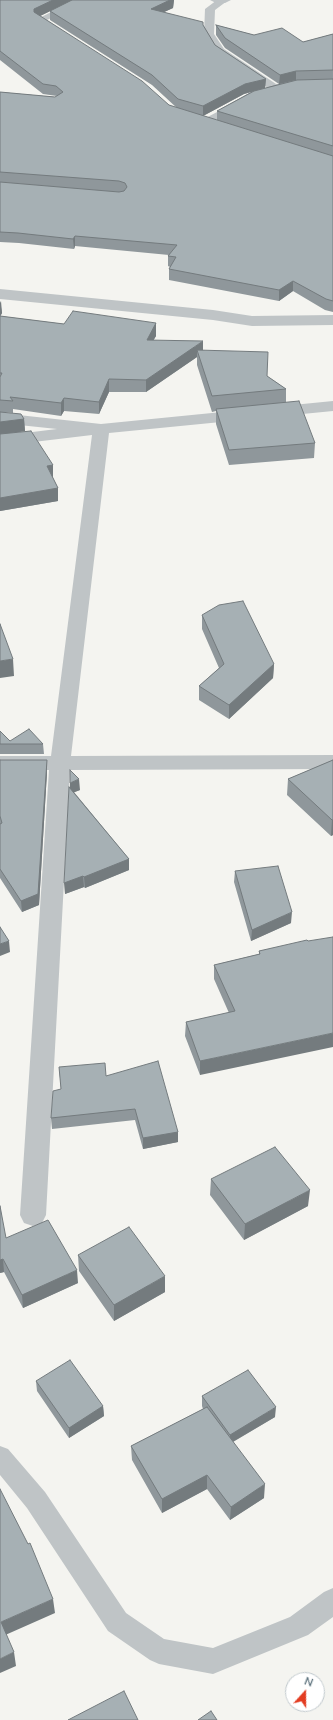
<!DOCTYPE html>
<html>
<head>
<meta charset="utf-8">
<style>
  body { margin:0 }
  #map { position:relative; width:333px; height:1720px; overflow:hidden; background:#f4f4f0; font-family:Mulish,sans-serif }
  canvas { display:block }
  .north { position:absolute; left:285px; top:1672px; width:40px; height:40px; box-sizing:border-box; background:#fff; border:1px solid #c1c9cd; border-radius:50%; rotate:21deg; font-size:11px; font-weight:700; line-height:16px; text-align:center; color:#637782 }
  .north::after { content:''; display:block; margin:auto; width:14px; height:18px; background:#e33c21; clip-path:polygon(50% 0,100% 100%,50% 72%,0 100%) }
</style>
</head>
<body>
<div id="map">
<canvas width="333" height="1720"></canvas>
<div class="north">N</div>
</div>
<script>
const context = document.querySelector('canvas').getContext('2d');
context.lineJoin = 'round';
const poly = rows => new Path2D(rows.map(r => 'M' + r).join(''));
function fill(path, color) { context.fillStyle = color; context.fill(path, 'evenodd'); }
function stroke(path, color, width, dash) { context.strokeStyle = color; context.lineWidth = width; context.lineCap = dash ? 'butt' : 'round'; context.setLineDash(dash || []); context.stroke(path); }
fill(poly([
  [76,0,89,0,47,20,61,29,63,31,61,33,55,33,35,20,76,0],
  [217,0,227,1,215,10,214,34,224,49,282,88,283,90,282,92,274,92,216,53,204,34,205,9,217,0],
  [238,101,242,102,243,104,242,106,209,123,201,123,200,121,238,101],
  [0,1446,8,1449,45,1492,126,1613,164,1639,213,1648,290,1617,324,1592,333,1588,333,1617,308,1635,213,1674,159,1664,150,1660,108,1631,27,1508,0,1475,0,1446]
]), '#bfc4c6');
fill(poly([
  [210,0,231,0,225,3,216,3,210,0],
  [0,289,213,310,252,316,333,315,333,325,252,326,213,320,0,299,0,289],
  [333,401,333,411,109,433,71,756,333,755,333,769,70,770,46,1215,42,1223,33,1226,24,1223,20,1215,49,770,0,770,0,756,51,756,92,435,0,446,0,436,57,429,0,423,0,413,101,424,333,401]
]), '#bfc4c6');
fill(poly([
  [0,0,174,0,173,8,164,12,203,25,215,45,266,79,265,88,279,84,225,48,216,35,216,25,254,35,303,42,333,34,333,312,325,310,293,291,279,301,169,280,169,269,170,267,168,266,168,256,169,255,75,246,74,249,19,243,0,242,0,182,120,192,0,182,0,92,55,97,57,96,43,94,0,60],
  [50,11,50,20,152,85,177,108,169,105,40,16],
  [251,92,217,111,217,120,203,116,244,94],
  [0,301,2,313,0,316,64,324,156,323,156,336,153,340,203,350,267,376,286,389,286,402,315,443,314,458,229,465,216,424,216,411,212,412,197,365,197,357,146,392,109,392,99,414,64,411,61,416,13,409,13,413,4,412,24,419,25,431,14,433,53,465,53,478,58,488,58,501,0,511],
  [202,615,274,664,273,678,229,719,199,700,199,686,219,668,202,629],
  [0,731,10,741,43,744,44,754,0,754],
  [0,760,47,772,39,905,22,912,0,878],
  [333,760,333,835,331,836,287,795,288,779],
  [70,783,80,790,74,792,129,859,129,870,85,888,84,887,65,894],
  [235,871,291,923,251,941,234,882],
  [308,941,200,1075,185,1036,186,1022,229,1013,214,979,214,965,259,954,259,951],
  [59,1067,106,1076,178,1132,178,1142,143,1149,135,1120,52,1129,51,1118,61,1089],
  [211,1179,308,1206,244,1240,210,1195],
  [6,1238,78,1283,23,1308,4,1272,0,1273],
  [78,1255,165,1292,114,1321,79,1271],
  [36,1381,103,1406,104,1416,69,1438,37,1391],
  [202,1396,275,1417,233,1442,264,1498,230,1520,207,1489,162,1513,132,1460,131,1446,203,1409,202,1406]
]), '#8f979b');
fill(poly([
  [53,0,73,0,34,19,34,9],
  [170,0,174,0,173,8,151,18,151,9],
  [296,71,296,80,279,84,280,75],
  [266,79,265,88,244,94,203,116,203,106,245,84],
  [75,236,75,246,74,249,73,239],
  [293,281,293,291,279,301,279,290],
  [1,301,2,313,0,317,0,303],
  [156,323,156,336,147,352,147,340],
  [203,341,203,353,197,350,197,357,146,392,146,380],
  [109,379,109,392,99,414,99,402],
  [64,398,64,411,61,416,61,403],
  [24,419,25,431,0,435,0,422],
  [53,465,53,478,48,479,47,466],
  [58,488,58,501,0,511,0,498],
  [13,659,14,676,0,678,0,661],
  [274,664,273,678,229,719,229,705],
  [47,760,47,772,39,905,22,912,21,901],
  [79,779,80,790,70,794,70,783],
  [332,820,333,820,333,835,331,836],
  [129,859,129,870,85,888,84,877],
  [83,876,84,887,65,894,64,883],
  [292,912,291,923,251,941,252,930],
  [9,941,10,952,0,956,0,944],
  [333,1033,333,1047,200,1075,200,1061],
  [178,1132,178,1142,143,1149,143,1138],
  [310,1190,308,1206,244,1240,245,1224],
  [3,1259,4,1272,0,1273,0,1260],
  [77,1270,78,1283,23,1308,22,1295],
  [165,1276,165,1292,114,1321,114,1305],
  [103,1406,104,1416,69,1438,69,1428],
  [276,1407,275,1417,229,1444,230,1435],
  [207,1475,207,1489,162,1513,162,1499],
  [265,1484,264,1498,230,1520,231,1507],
  [53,1599,55,1613,3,1636,1,1622],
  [14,1652,16,1666,0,1673,0,1659]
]), '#747b7e');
const building = poly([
  [0,0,53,0,34,9,34,12,142,81,169,105,333,156,333,301,326,299,293,281,279,290,169,269,176,257,168,256,177,245,75,236,73,239,18,233,0,232,0,182,119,192,124,191,127,187,125,183,119,181,0,172,0,92,55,97,63,92,56,86,43,84,0,51,0,0],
  [72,0,170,0,151,9,203,22,203,25,215,45,266,79,245,84,203,106,178,99,152,75,50,11,72,0],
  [216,25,254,35,282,28,303,42,333,34,333,70,296,71,280,75,225,38,216,25],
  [333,79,333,146,217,111,254,91,297,80,333,79],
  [73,311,156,323,147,340,203,341,146,380,109,379,99,402,64,398,61,403,10,397,13,401,0,400,0,377,2,373,0,373,0,316,64,324,73,311],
  [197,350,268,352,267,376,286,389,212,396,197,350],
  [299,401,315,443,229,450,216,409,299,401],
  [0,412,21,414,24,419,0,422,0,412],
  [31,431,53,465,47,466,58,488,0,498,0,434,31,431],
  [243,601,274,664,229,705,199,686,224,664,202,615,219,605,243,601],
  [0,624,13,659,0,661,0,624],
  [29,729,43,744,0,744,0,731,10,741,29,729],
  [0,760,47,760,38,894,21,901,0,869,0,824,2,823,0,816,0,760],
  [333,760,333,820,332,820,288,779,333,760],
  [70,770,79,779,70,783,70,770],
  [69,787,129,859,84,877,83,876,64,883,69,787],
  [278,866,292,912,252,930,235,871,278,866],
  [0,927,9,941,0,944,0,927],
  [333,937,333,1033,200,1061,186,1022,235,1011,214,965,260,954,259,951,307,940,308,941,333,937],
  [158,1061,178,1132,143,1138,135,1109,51,1118,53,1091,61,1089,59,1067,105,1063,106,1076,158,1061],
  [275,1147,310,1190,245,1224,211,1179,275,1147],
  [0,1206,6,1238,48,1220,77,1270,22,1295,3,1259,0,1260,0,1206],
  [129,1227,165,1276,114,1305,78,1255,129,1227],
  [70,1360,103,1406,69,1428,36,1381,70,1360],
  [248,1370,276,1407,230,1435,202,1396,248,1370],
  [207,1407,265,1484,231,1507,207,1475,162,1499,131,1446,207,1407],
  [0,1489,28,1544,30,1543,53,1599,1,1622,14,1652,0,1659,0,1489],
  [124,1691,138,1720,68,1720,124,1691],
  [211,1711,217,1720,198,1720,211,1711]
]);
fill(building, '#a6b0b4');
stroke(building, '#747b7e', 1);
</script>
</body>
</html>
